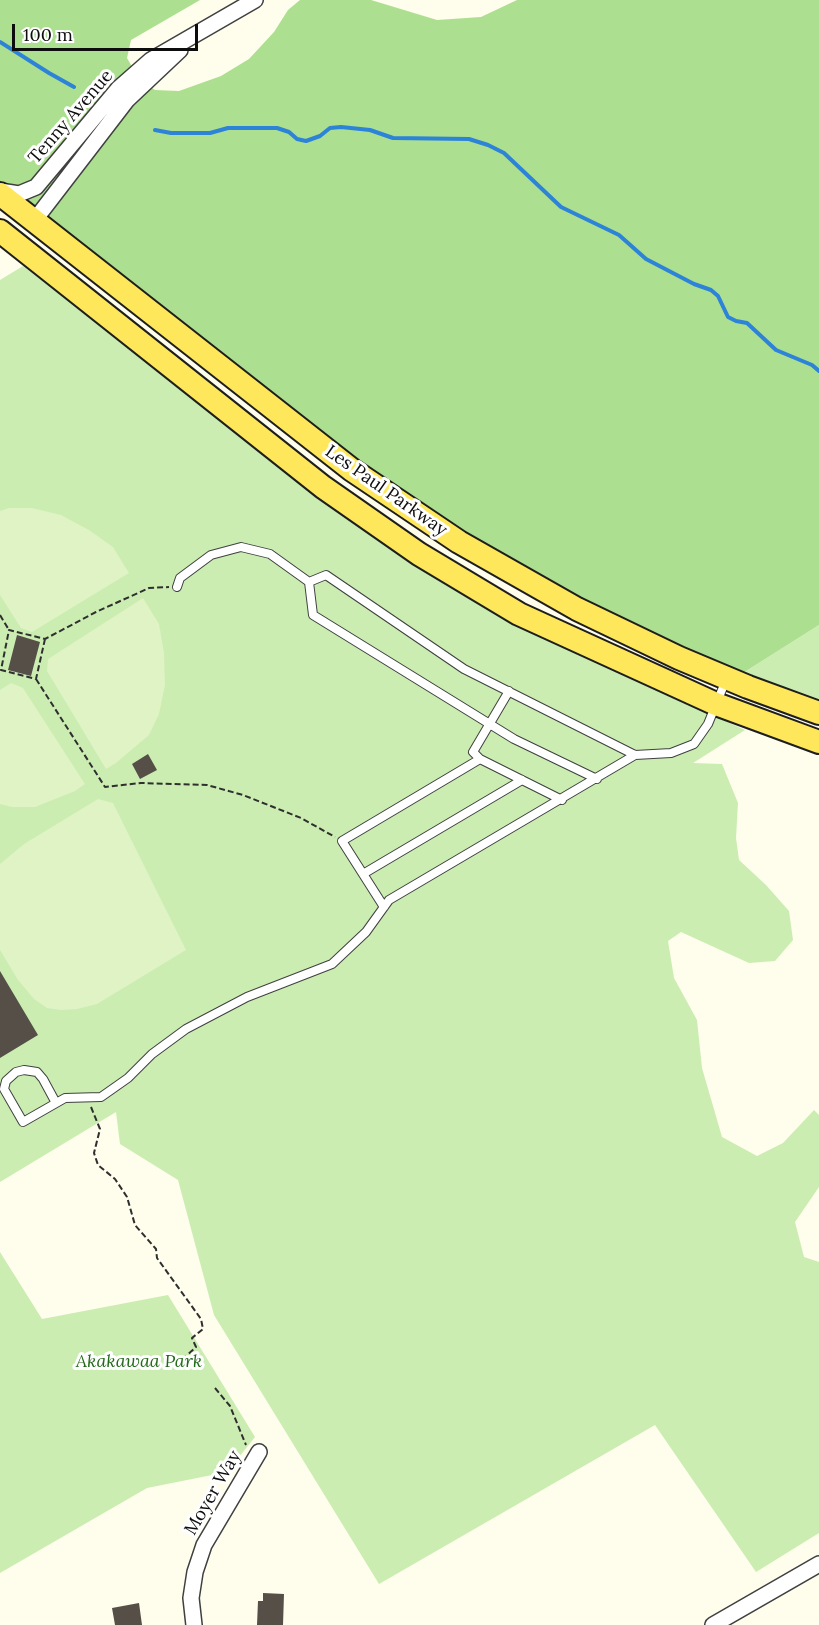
<!DOCTYPE html>
<html>
<head>
<meta charset="utf-8">
<style>
  body { margin:0 }
  #map { position:relative; width:819px; height:1625px; overflow:hidden; background:#fffdec; font-family:Lora,serif }
  canvas { display:block }
  .scale { position:absolute; left:12px; top:24px; width:186px; height:27px; box-sizing:border-box; border:3px solid #0d0d0d; border-top:0; padding-left:8px; font-size:18px; line-height:21px; white-space:nowrap; color:#0d0d0d; -webkit-text-stroke:4px #fff; paint-order:stroke }
</style>
</head>
<body>
<div id="map">
<canvas width="819" height="1625"></canvas>
<div class="scale">100 m</div>
</div>
<script>
const context = document.querySelector('canvas').getContext('2d');
context.lineJoin = 'round';
function fill(path, color) { context.fillStyle = color; context.fill(path, 'evenodd'); }
const poly = rows => new Path2D(rows.map(r => 'M' + r).join(''));
function stroke(path, color, width, dash) { context.strokeStyle = color; context.lineWidth = width; context.lineCap = dash ? 'butt' : 'round'; context.setLineDash(dash || []); context.stroke(path); }
function label(font, color, halo, rows, align = 'center') {
  context.font = font + ' Lora,serif'; context.lineWidth = 6; context.setLineDash([]); context.textBaseline = 'middle'; context.strokeStyle = halo; context.fillStyle = color; for (const [text, x, y, turn = 0] of rows) {
    context.save(); context.translate(x, y); context.rotate((+turn || 0) * Math.PI / 180); context.textAlign = isNaN(turn) ? turn : align; if (halo) context.strokeText(text, 0, 0); context.fillText(text, 0, 0); context.restore();
  }
}
fill(poly([
  [23,266,345,513,551,639,631,678,745,730,693,763,722,764,738,803,736,838,739,860,766,885,789,911,793,940,775,961,749,963,681,932,668,941,674,978,697,1020,702,1068,722,1137,757,1156,783,1143,814,1110,819,1115,819,1187,795,1222,804,1257,819,1262,819,1533,756,1572,655,1425,379,1584,214,1315,178,1180,120,1144,116,1112,0,1182,0,280],
  [819,625,819,710,735,678],
  [0,1252,42,1319,168,1295,255,1437,227,1472,147,1488,0,1573]
]), '#cbedb2');
fill(poly([
  [0,0,200,0,131,40,127,58,139,79,155,90,179,91,221,76,249,59,274,32,288,10,300,0,371,0,437,20,481,17,517,0,819,0,819,625,735,678,602,617,379,483,0,190]
]), '#acdf90');
fill(poly([
  [9,508,32,508,61,515,89,530,113,547,129,573,32,632,21,628,0,595,0,511],
  [143,598,159,624,164,653,165,685,159,714,149,735,116,763,106,769,47,671,48,659],
  [11,683,23,688,85,784,75,791,35,807,12,807,0,804,0,690],
  [98,799,113,803,186,950,97,1004,77,1009,61,1010,47,1008,34,999,18,980,0,950,0,864,24,844]
]), '#dff3c5');
stroke(poly([
  [0,42,49,73,74,87],
  [155,130,171,133,210,133,228,128,277,128,289,132,297,139,306,141,320,136,330,128,341,127,370,130,393,138,469,139,488,145,504,153,561,207,619,235,646,259,694,284,711,290,718,296,728,317,736,321,747,323,776,350,812,365,819,371]
]), '#2d83d8', 4);
fill(poly([
  [17,635,40,642,31,676,8,670],
  [148,754,157,770,140,779,132,764],
  [0,971,38,1035,0,1058],
  [263,1593,284,1594,283,1625,257,1625,258,1601,263,1601],
  [139,1603,142,1625,115,1625,112,1608]
]), '#564f48');
const lane = poly([
  [309,582,326,575,464,669,635,755,671,753,694,744,708,724,726,680],
  [177,587,180,578,211,555,241,547,270,554,309,582,313,615,514,739,597,779],
  [480,759,562,800],
  [363,874,522,780],
  [384,907,342,841,480,759,473,752,509,691],
  [56,1103,43,1079,37,1072,24,1070,16,1072,6,1081,4,1089,23,1122,65,1098,101,1097,128,1078,152,1054,186,1029,247,997,332,964,366,932,389,900,635,755]
]);
const street = poly([
  [0,191,19,194,36,187,118,89,151,60,255,0],
  [34,221,127,100,180,50],
  [194,1625,191,1598,195,1572,204,1545,259,1452],
  [713,1625,819,1564]
]);
const primary = poly([
  [0,194,352,470,459,542,577,609,679,658,748,687,819,713],
  [0,231,323,487,419,554,519,614,716,704,819,742]
]);
stroke(lane, '#404040', 10);
stroke(street, '#404040', 18);
stroke(primary, '#1e1e1e', 26);
stroke(poly([
  [0,615,9,630],
  [45,639,36,679,1,670,9,630,45,639,96,612,149,588,169,587],
  [36,679,105,787,141,783,207,785,243,795,301,818,335,837],
  [91,1107,100,1129,94,1153,98,1165,115,1179,127,1197,135,1225,156,1249,157,1258,201,1319,203,1329,192,1338,196,1347,185,1357],
  [215,1388,230,1406,246,1445]
]), '#2f2f2f', 2, [6, 3]);
stroke(lane, '#fff', 8);
stroke(street, '#fff', 15);
stroke(primary, '#ffe75c', 22);
label('18px', '#0d0d0d', '#fff', [
  ["Tenny Avenue",71,117,-49],
  ["Les Paul Parkway",386,491,35],
  ["Moyer Way",213,1493,-60]
]);
label('italic 18px', '#216918', '#fff', [
  ["Akakawaa Park",139,1362]
]);
</script>
</body>
</html>
